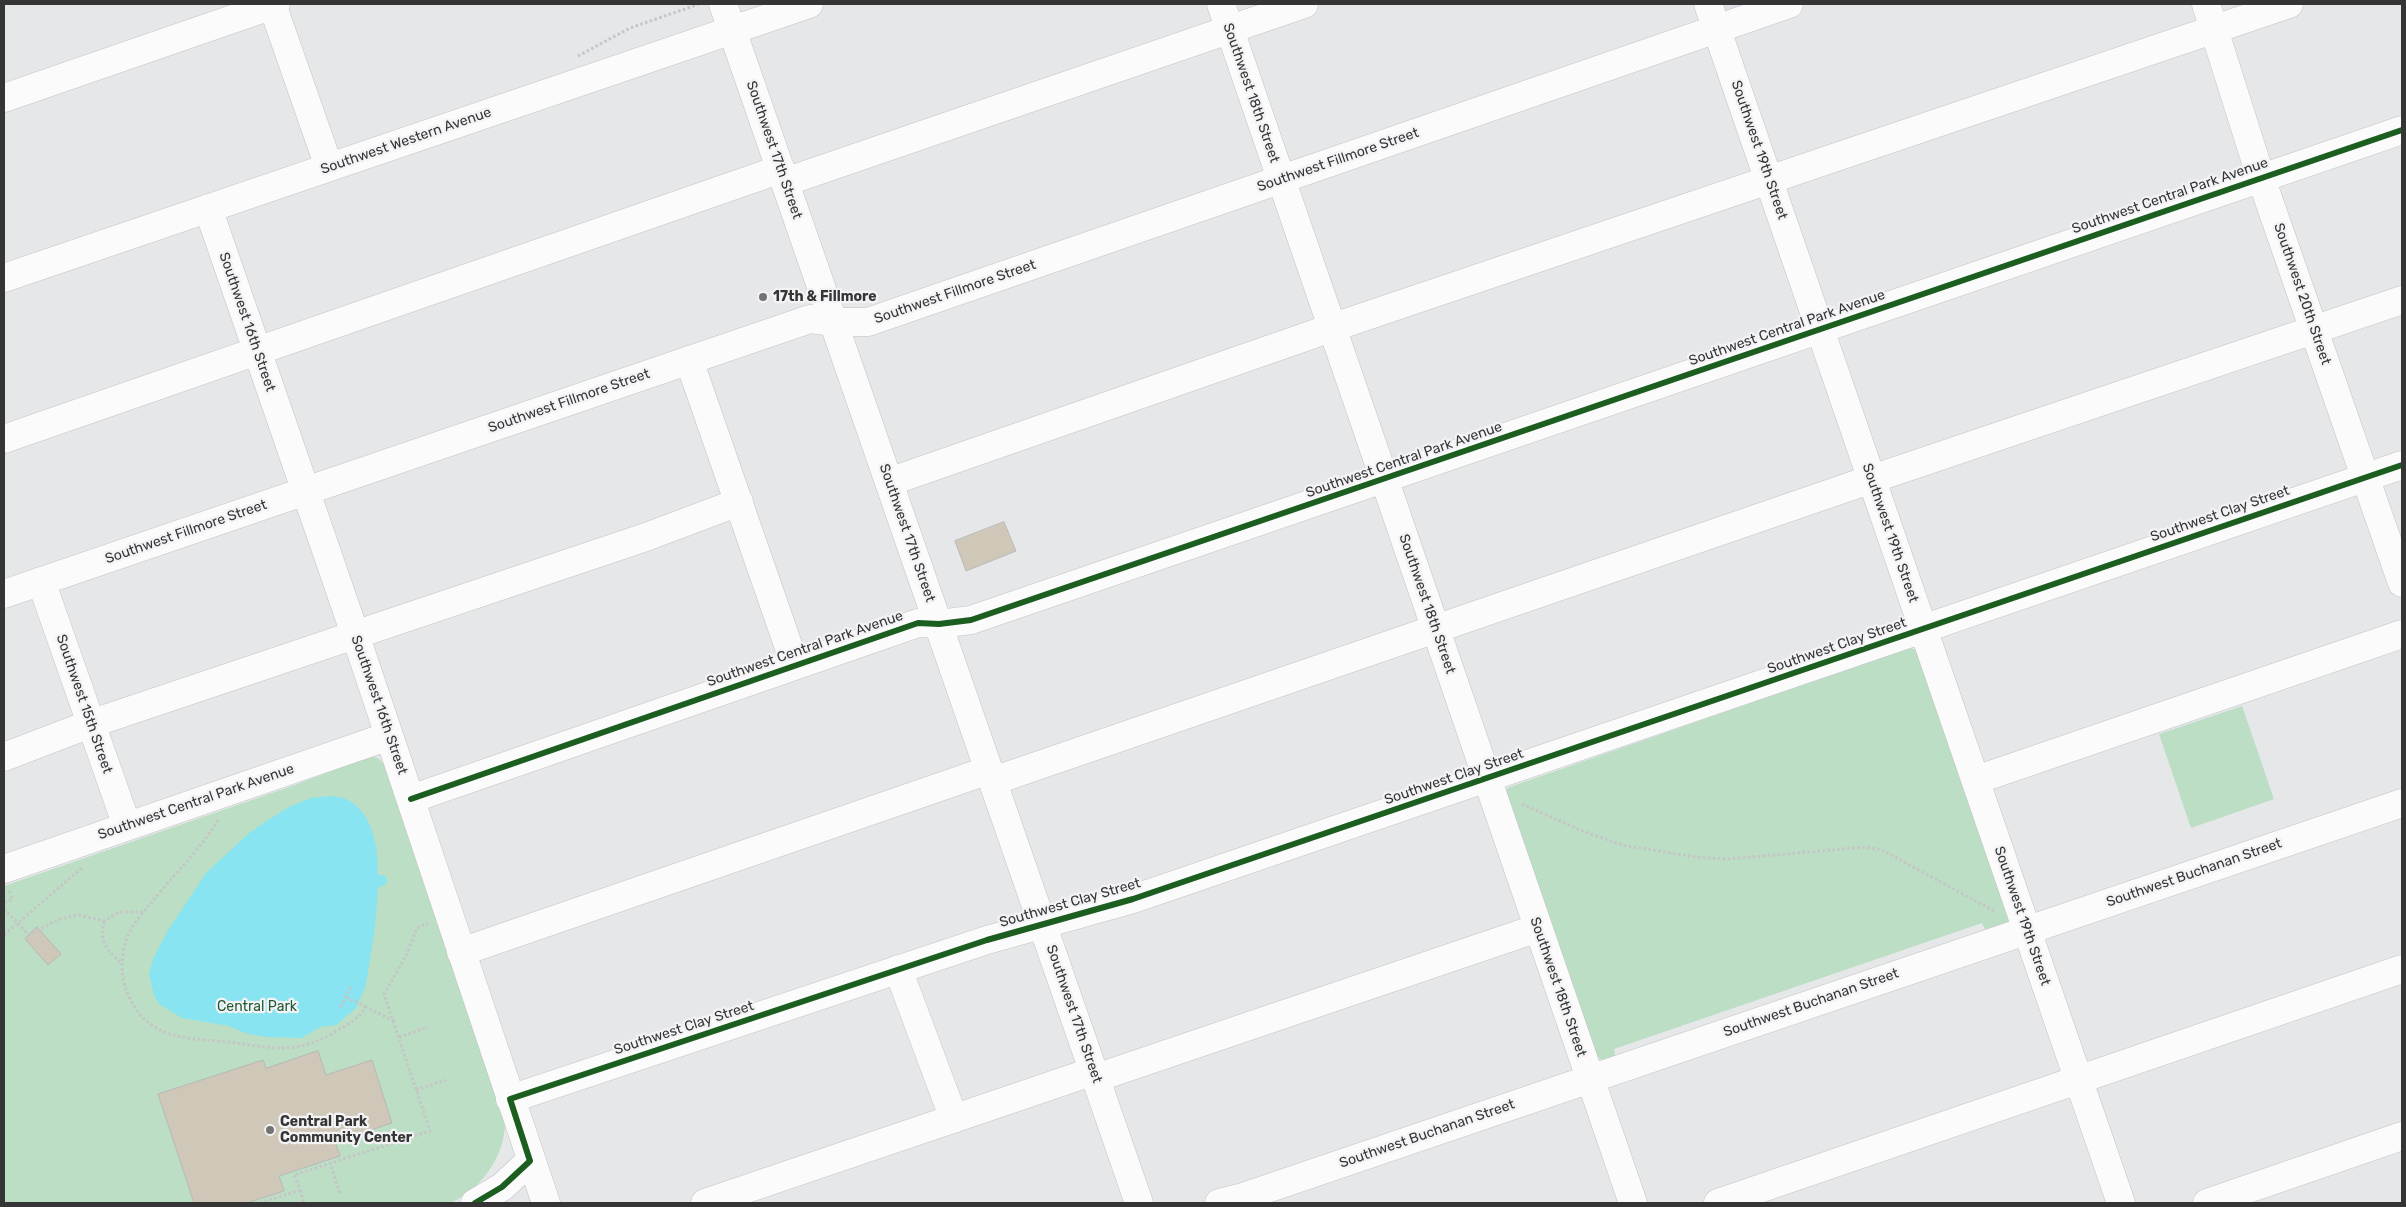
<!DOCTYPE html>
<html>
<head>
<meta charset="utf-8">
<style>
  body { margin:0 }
  #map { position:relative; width:2406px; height:1207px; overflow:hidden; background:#e6e7e8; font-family:Rubik,sans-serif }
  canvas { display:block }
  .frame { position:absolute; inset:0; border:5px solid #353536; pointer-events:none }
</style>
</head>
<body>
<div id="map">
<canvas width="2406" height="1207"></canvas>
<div class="frame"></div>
</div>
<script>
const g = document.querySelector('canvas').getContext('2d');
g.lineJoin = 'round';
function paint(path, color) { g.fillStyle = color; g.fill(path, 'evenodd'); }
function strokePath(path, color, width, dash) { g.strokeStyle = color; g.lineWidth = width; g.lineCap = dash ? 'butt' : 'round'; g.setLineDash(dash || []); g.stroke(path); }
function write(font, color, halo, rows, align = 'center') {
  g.font = font + ' Rubik,sans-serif'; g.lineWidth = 4.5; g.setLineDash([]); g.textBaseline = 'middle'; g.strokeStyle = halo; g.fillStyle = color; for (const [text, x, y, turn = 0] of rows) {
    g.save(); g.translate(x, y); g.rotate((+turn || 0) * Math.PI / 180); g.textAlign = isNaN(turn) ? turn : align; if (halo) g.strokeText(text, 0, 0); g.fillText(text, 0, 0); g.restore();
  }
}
paint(new Path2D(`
  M1716,4H1767L1723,15Z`), '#e5dee9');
paint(new Path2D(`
  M1908,648L1915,649L1919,653L2009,921L2006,925L1986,931L1982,923L1614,1049L1616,1059L1604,1061L1595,1056L1506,795L1507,788Z
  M2242,706L2274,799L2191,828L2159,734Z
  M370,756L378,758L384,764L505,1123C505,1156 480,1191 450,1203H4V886L295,785Z`), '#bbdec5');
paint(new Path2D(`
  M331,796C337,797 345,798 350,801C374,816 378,849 378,875L386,876L387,883L378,888L375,926L366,985L356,1008L336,1025L320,1027L302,1038L265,1037L245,1033L229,1026L182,1018L159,1004L154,995L149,975L153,959L168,930L206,873L248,834L268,820L291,806L311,798Z`), '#88e4f0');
const building = new Path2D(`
  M1004,522L1016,551L966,571L955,541Z
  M37,927L61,954L48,965L25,939Z
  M318,1051L326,1075L372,1060L392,1123L335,1142L340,1156L279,1176L284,1191L247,1203H194L158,1094L263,1060L266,1068Z`);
paint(building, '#cfc7b8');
strokePath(building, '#b8b8b8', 1);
const minor = new Path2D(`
  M272,4L329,167
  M1221,4L1633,1203
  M1708,4L2121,1203
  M2206,4L2261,178L2402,583
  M4,98L276,4
  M785,182L1304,4
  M208,208L355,634L546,1203
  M4,278L809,4
  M689,360L795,665
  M4,439L781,169
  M889,482L1331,328L2289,4
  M41,581L127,826
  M4,594L810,319L834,322H868L1789,4
  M4,757L90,724L646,537L739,502
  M1976,780L2402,634
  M993,781L1872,479L2402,300
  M411,799L918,623L939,624L971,620L2402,130
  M4,869L389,736
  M461,952L989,770
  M898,969L954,1119
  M1096,1078L1538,928
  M510,1099L987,940L1133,899L2402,465
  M475,1203L502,1187L530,1161
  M705,1203L1094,1071
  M1219,1203L1243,1197L2402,803
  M1718,1203L2402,969
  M2207,1203L2402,1136`);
const major = new Path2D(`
  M723,4L1139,1203`);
strokePath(minor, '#c2c3c4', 29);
strokePath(major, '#c2c3c4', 29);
strokePath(new Path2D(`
  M578,56L630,28L699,4
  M1522,804L1580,830L1622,845L1696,857L1728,859L1866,847L1882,850L1994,911
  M218,820C202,847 172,877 151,903C141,915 129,928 125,944C120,963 121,981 130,999C150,1040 188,1038 228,1042C275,1048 297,1056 340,1029C350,1023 360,1017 366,1007L394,1021
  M4,902L12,900L9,890
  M4,909L29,935L59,919L79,915L104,921L119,912H144
  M104,921C99,942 106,949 121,963
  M4,935L83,867
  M346,997L366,1007
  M341,1007L351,986
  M399,1037L428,1027
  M416,1090L446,1080
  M330,1162L340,1194
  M300,1190L304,1203
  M260,1203L300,1190L294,1175L430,1131L384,994L406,956L417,928L428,923`), '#c5c5c6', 3, [2.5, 2.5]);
strokePath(minor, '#fbfbfc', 28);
strokePath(major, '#fbfbfc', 28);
strokePath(new Path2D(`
  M411,799L918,623L939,624L971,620L2402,130
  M475,1203L502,1187L530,1161L510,1099L987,940L1133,899L2402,465`), '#1b5e20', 6);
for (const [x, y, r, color] of [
  [763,297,5,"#737374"],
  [270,1130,5,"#737374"]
]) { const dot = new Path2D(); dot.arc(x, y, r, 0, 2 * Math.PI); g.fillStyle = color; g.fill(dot); strokePath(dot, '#f3f3f6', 2); }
write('14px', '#353536', '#f3f3f6', [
  ["Southwest 18th Street",1251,93,71],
  ["Southwest Western Avenue",406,141,-19],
  ["Southwest 17th Street",774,150,71],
  ["Southwest 19th Street",1759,150,71],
  ["Southwest Fillmore Street",1338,160,-19],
  ["Southwest Central Park Avenue",2170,196,-19],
  ["Southwest Fillmore Street",955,292,-19],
  ["Southwest 20th Street",2302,294,71],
  ["Southwest 16th Street",247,322,71],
  ["Southwest Central Park Avenue",1787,328,-19],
  ["Southwest Fillmore Street",569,401,-19],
  ["Southwest Central Park Avenue",1404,460,-19],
  ["Southwest Clay Street",2220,514,-19],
  ["Southwest Fillmore Street",186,532,-19],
  ["Southwest 17th Street",907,533,71],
  ["Southwest 19th Street",1890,533,71],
  ["Southwest 18th Street",1427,604,71],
  ["Southwest Clay Street",1837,646,-19],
  ["Southwest Central Park Avenue",805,649,-19],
  ["Southwest 15th Street",84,704,71],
  ["Southwest 16th Street",379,705,71],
  ["Southwest Clay Street",1454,777,-19],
  ["Southwest Central Park Avenue",196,802,-19],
  ["Southwest Buchanan Street",2194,873,-19],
  ["Southwest Clay Street",1070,903,-16],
  ["Southwest 19th Street",2022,916,71],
  ["Southwest 18th Street",1558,987,71],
  ["Southwest Buchanan Street",1811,1003,-19],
  ["Southwest 17th Street",1074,1014,71],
  ["Southwest Clay Street",684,1028,-18],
  ["Southwest Buchanan Street",1427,1134,-19]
]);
write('bold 14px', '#353536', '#f3f3f6', [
  ["17th & Fillmore",773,297],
  ["Central Park",280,1122],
  ["Community Center",280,1138]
], 'left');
write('14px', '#205a34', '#f3f3f6', [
  ["Central Park",257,1007]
]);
</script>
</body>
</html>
